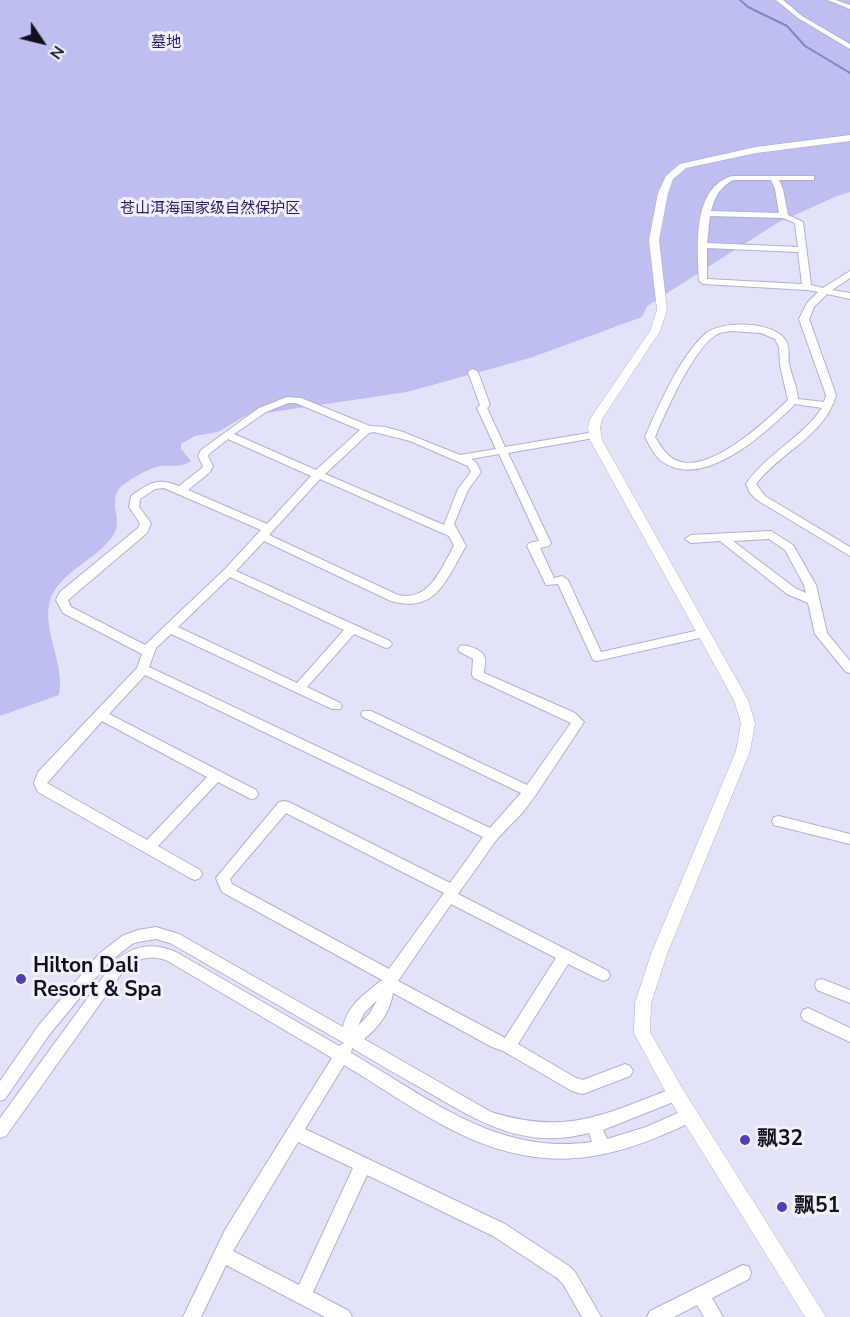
<!DOCTYPE html>
<html>
<head>
<meta charset="utf-8">
<style>
  body { margin:0 }
  #map { position:relative; width:850px; height:1317px; overflow:hidden; background:#e2e3f9; font-family:"Nunito Sans",sans-serif }
  canvas { display:block }
  .north { position:absolute; left:12px; top:12px; width:60px; height:60px; -webkit-text-stroke:4px #f1f1f9; paint-order:stroke; rotate:125deg; font-size:16px; font-weight:700; line-height:24px; text-align:center; color:#11101c }
  .north::after { content:''; display:block; margin:auto; width:21px; height:27px; background:#11101c; clip-path:polygon(50% 0,100% 100%,50% 72%,0 100%) }
</style>
</head>
<body>
<div id="map">
<canvas width="850" height="1317"></canvas>
<div class="north">N</div>
</div>
<script>
const g = document.querySelector('canvas').getContext('2d');
g.lineJoin = 'round';
function paint(path, color) { g.fillStyle = color; g.fill(path, 'evenodd'); }
function strokePath(path, color, width, dash) { g.strokeStyle = color; g.lineWidth = width; g.lineCap = dash ? 'butt' : 'round'; g.setLineDash(dash || []); g.stroke(path); }
function write(font, color, halo, rows, align = 'center') {
  g.font = font + ' "Nunito Sans","Noto Sans SC",sans-serif'; g.lineWidth = 6; g.setLineDash([]); g.textBaseline = 'middle'; g.strokeStyle = halo; g.fillStyle = color; for (const [text, x, y, turn = 0] of rows) {
    g.save(); g.translate(x, y); g.rotate((+turn || 0) * Math.PI / 180); g.textAlign = isNaN(turn) ? turn : align; if (halo) g.strokeText(text, 0, 0); g.fillText(text, 0, 0); g.restore();
  }
}
paint(new Path2D(`
  M0,0H850V192L837,196L777,223L647,306L642,317L530,358L407,392L245,416L218,432L195,436L181,444V449L191,461C182,468 171,465 160,466C149,468 128,480 120,488C108,502 122,518 115,532C99,561 55,572 49,605C44,635 65,664 59,695L0,716Z`), '#bebef1');
strokePath(new Path2D(`
  M740,0L748,7L787,26L805,46L850,73`), '#8685c3', 2);
const minor = new Path2D(`
  M776,0H783L802,16L850,44V49L798,18Z
  M827,0H836L850,5V9Z
  M732,176H814V180H779L783,189L788,215L803,222L811,285L823,288L850,271V278L832,290L850,293V299L827,294L814,307L809,319L836,395C825,436 780,452 756,484L765,496L850,547V556L757,500L750,493L746,484C766,454 802,438 822,408L795,404C767,432 702,493 660,460C654,455 649,444 645,437C659,405 679,358 705,334C721,320 775,321 786,341C790,348 788,355 789,363C791,375 797,386 798,399L824,402L826,395L799,319L807,303L818,292L807,290L703,284L699,281C698,247 691,189 732,176ZM733,180H771L775,189L779,213L711,211C715,196 720,187 733,180ZM710,216L783,218L795,223L798,247L707,243ZM707,248L798,252L802,284L707,279ZM730,331L761,333L775,339L779,347L780,365L788,400C766,421 714,470 681,462C668,459 662,448 655,437C666,411 693,349 716,335C720,332 725,332 730,331Z
  M473,369L478,372L490,405L487,408L505,447L594,432L599,435L594,438L508,453L551,543L549,546L540,548L554,578L562,576L568,580L601,652L704,629L710,633L708,636L597,661L593,660L558,584L546,585L527,546L529,543L539,541L499,454L471,459L476,462L481,472L468,490L454,524L466,546C446,579 437,614 391,601L264,541L236,571L390,641L392,644L390,647L386,648L354,634L307,687L340,703L342,706L340,709H332L171,634L156,648L149,667L490,828L521,793L363,717L361,714L363,711H371L527,785L571,723L474,678L472,675L473,659L460,652L458,649L460,646C467,644 483,650 485,658C486,662 484,668 484,673L575,713L584,722L582,725L535,796L523,812L497,839L458,894L608,971L610,975L608,979L603,981L568,964L518,1044L576,1078L583,1080L625,1064L630,1066L633,1071L630,1076L583,1094L572,1091L503,1051L492,1047L393,993C390,1012 379,1027 364,1039L491,1112C568,1136 605,1114 676,1087L681,1089L684,1094L681,1099L603,1130L607,1139L646,1127L689,1108L695,1110L697,1115L695,1120C609,1163 543,1175 454,1131C416,1112 381,1087 344,1065L305,1129L505,1224L569,1266L575,1272L601,1317H582L563,1284L557,1278L493,1236L367,1175L313,1292L349,1311L352,1317H325L226,1265L201,1317H183L225,1230L332,1058L166,960C149,954 137,959 124,970L6,1136L0,1138V1118L114,962C134,945 152,942 176,952L339,1046L344,1043L170,943L156,939L138,942L132,944L109,962L49,1035L5,1099L0,1101V1081L39,1025L99,954L122,936L138,930L156,927L179,934L343,1027C348,1004 365,994 382,980L222,892L216,878L279,802L284,801L289,802L450,883L483,837L145,675L109,714L256,790L258,794L256,798L251,799L218,782L158,846L200,870L202,874L200,878L195,880L190,878L38,792L34,783L38,772L137,668L142,654L63,613L56,600L60,592L138,528L140,523L129,507L131,496C149,483 157,477 179,486L202,468L203,466L198,456L201,450L259,408L287,397L301,398L370,426L385,427L403,432L460,455L496,449L477,408L480,405L468,372ZM288,403H296L360,430L316,470L234,434L266,412ZM374,432L410,441L468,466L471,472L458,489L444,525L325,474L369,433ZM228,439L311,476L267,524L188,490L210,472L213,466L208,456L209,454ZM320,479L449,536L454,546C441,568 430,602 398,595L269,535ZM164,488L261,530L225,569L145,645L71,607L68,600L147,533L151,523L139,507L140,499L155,489ZM230,577L344,630L297,683L178,627ZM102,721L207,777L147,840L47,783ZM286,813L444,893L389,969L232,884L230,879ZM451,904L556,958L505,1038L398,981ZM377,1000L370,1013L358,1026L364,1013ZM352,1048C377,1063 403,1078 428,1092C481,1123 525,1150 589,1133L592,1142C497,1156 428,1097 351,1053ZM298,1142L353,1168L299,1285L233,1251Z
  M771,531L793,545L816,585L827,633L850,661V673L846,672L815,634L808,603L787,594L720,541L691,543L685,539L691,535ZM769,539L785,550L804,585L806,593L795,588L733,541Z
  M779,816L850,834V844L774,825L772,821L774,817Z
  M822,979L850,990V1003L817,990L815,985L817,980Z
  M808,1008L850,1028V1042L803,1020L801,1015L803,1010Z
  M743,1265L749,1267L751,1273L749,1279L712,1298L723,1317H704L697,1305L674,1317H647L650,1311Z`);
const tertiary = new Path2D(`
  M850,135V141L756,153L686,168L673,179L668,193L659,240L667,310L660,331L602,419L600,428L602,440L748,700L755,723L750,751L667,954L651,1003L650,1032L682,1088L826,1317H805L670,1100L634,1033L635,1003L651,954L736,751L741,723L734,700L590,440L588,428L590,419L650,331L657,310L649,240L658,193L666,176L680,164L756,147Z`);
strokePath(minor, '#b0b0d3', 2);
strokePath(tertiary, '#b0b0d3', 1);
paint(minor, '#fff');
paint(tertiary, '#fff');
for (const [x, y, r, color] of [
  [21,979,6,"#523db5"],
  [745,1140,6,"#523db5"],
  [782,1207,6,"#523db5"]
]) { const dot = new Path2D(); dot.arc(x, y, r, 0, 2 * Math.PI); g.fillStyle = color; g.fill(dot); strokePath(dot, '#f1f1f9', 2); }
write('15px', '#291b65', '#f1f1f9', [
  ["墓地",166,43],
  ["苍山洱海国家级自然保护区",210,209]
]);
write('bold 21px', '#11101c', '#f1f1f9', [
  ["Hilton Dali",33,967],
  ["Resort & Spa",33,991],
  ["飘32",757,1140],
  ["飘51",794,1207]
], 'left');
</script>
</body>
</html>
